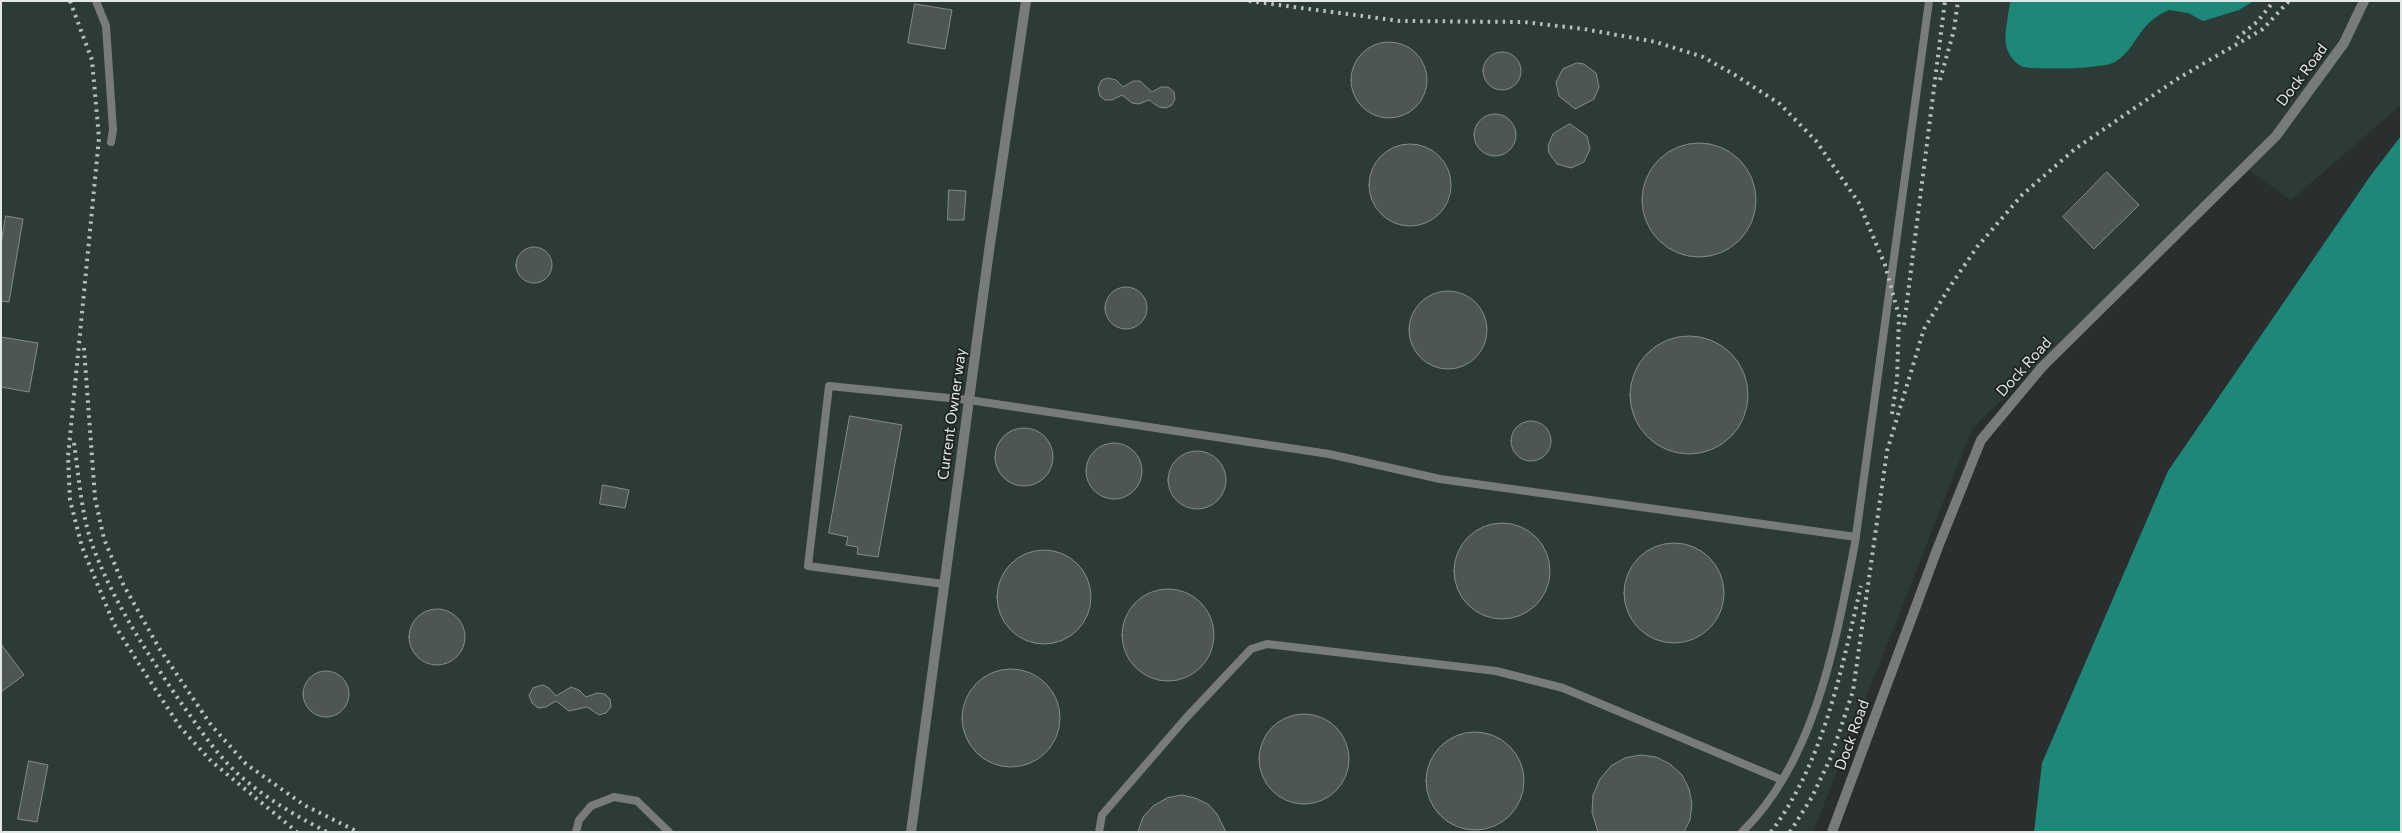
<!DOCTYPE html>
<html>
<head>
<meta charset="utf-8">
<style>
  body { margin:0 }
  #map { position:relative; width:2402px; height:833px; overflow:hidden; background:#282f2e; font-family:Commissioner,sans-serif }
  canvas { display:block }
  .frame { position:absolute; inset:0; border:2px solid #e3e8e7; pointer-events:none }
</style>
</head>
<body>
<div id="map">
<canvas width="2402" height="833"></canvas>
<div class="frame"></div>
</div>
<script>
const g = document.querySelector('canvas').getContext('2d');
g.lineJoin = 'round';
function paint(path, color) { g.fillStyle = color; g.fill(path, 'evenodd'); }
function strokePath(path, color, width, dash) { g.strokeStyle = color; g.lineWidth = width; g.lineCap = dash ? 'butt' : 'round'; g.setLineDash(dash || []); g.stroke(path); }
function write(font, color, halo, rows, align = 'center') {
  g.font = font + ' Commissioner,sans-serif'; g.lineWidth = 4; g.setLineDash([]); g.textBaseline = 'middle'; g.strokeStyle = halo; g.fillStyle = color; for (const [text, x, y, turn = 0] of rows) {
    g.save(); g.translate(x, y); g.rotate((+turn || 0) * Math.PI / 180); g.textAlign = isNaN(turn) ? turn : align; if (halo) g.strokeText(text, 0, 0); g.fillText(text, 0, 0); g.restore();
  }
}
paint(new Path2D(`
  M1,1H2401V105L2291,200L2242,165L1972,429L1813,832H1Z`), '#2d3b38');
paint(new Path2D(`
  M2010,1H2254L2239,10L2203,21L2188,13L2169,10C2137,23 2138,48 2115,62C2104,69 2037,70 2024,67C2017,65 2010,57 2008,51C2002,38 2009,15 2010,1Z
  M2401,136V832H2034L2042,763L2168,471L2371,175Z`), '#1d8778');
const building = new Path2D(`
  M915,4L952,10L945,49L908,43Z
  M1351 80a38 38 0 1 1 76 0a38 38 0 1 1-76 0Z
  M1483 71a19 19 0 1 1 38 0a19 19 0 1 1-38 0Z
  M1577,63L1584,64L1596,73L1599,87L1594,99L1575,109L1559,96L1556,82L1563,69Z
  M1108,78L1116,80L1123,87L1133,81H1140L1152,92L1161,87H1168L1174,92L1175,99L1172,105L1166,108L1159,107L1149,100L1139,104L1132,103L1122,95L1112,100H1105L1100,96L1098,88L1101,81Z
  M1474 135a21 21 0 1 1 42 0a21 21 0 1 1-42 0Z
  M1570,124L1587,136L1590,149L1584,162L1571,168L1557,164L1549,153L1548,146L1553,134Z
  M1642 200a57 57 0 1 1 114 0a57 57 0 1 1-114 0Z
  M1369 185a41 41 0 1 1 82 0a41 41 0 1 1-82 0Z
  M2107,172L2139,205L2094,249L2063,217Z
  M949,190L966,191L964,220H948Z
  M6,216L23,219L9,302L1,301V244Z
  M516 265a18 18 0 1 1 36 0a18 18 0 1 1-36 0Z
  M1105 308a21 21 0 1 1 42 0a21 21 0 1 1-42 0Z
  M1409 330a39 39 0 1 1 78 0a39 39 0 1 1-78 0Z
  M1630 395a59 59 0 1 1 118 0a59 59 0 1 1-118 0Z
  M1,337L38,343L29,392L1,387Z
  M850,416L902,425L878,557L857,554L858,547L846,545L848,537L829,533Z
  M1511 441a20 20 0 1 1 40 0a20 20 0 1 1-40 0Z
  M995 457a29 29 0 1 1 58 0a29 29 0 1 1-58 0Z
  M1086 471a28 28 0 1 1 56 0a28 28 0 1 1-56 0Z
  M1168 480a29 29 0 1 1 58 0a29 29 0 1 1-58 0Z
  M603,485L629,490L625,508L600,504Z
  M1454 571a48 48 0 1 1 96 0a48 48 0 1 1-96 0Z
  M1624 593a50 50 0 1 1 100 0a50 50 0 1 1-100 0Z
  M997 597a47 47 0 1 1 94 0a47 47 0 1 1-94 0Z
  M1122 635a46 46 0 1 1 92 0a46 46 0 1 1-92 0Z
  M409 637a28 28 0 1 1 56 0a28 28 0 1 1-56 0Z
  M1,644L24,675L1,692Z
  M962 718a49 49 0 1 1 98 0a49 49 0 1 1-98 0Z
  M303 694a23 23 0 1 1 46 0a23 23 0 1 1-46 0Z
  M543,685L549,688L556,696L571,687L579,690L586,697L597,693L605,694L610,699L611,707L606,713L599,715L587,707L569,711L556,701L546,707L538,708L532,703L529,695L533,688Z
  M1259 759a45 45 0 1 1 90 0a45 45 0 1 1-90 0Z
  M1426 781a49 49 0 1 1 98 0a49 49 0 1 1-98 0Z
  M1641,755L1656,757L1670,764L1682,775L1689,789L1692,804L1690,820L1684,832H1598L1592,812L1593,795L1600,779L1611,766L1625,758Z
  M29,761L48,765L37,822L18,819Z
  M1182,795L1195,798L1208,804L1217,814L1226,832H1138L1143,817L1153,806L1167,798Z`);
paint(building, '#4e5654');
strokePath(building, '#838c8a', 1);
strokePath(new Path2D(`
  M96,1L106,26L113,130L111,142
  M944,584L808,566L829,386L969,400L1329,454L1440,479L1856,537
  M576,832L579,820L591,806L614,797L637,801L669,832
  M1099,832L1102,815L1186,718L1251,649L1267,644L1496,671L1563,688L1782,780
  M1742,832C1816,760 1836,640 1855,543L1929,1`), '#777b7a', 8);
strokePath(new Path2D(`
  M911,832L989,251L1026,1
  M1832,832L1938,547L1981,440L2042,367L2276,136L2344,43L2364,1`), '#777b7a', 10);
strokePath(new Path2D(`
  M70,1L92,60L99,138L68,457L70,500L82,547L114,624L139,664L180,727L211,761L297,832
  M1249,1L1400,21L1524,22L1584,29L1656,42L1703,57L1735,75L1780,104L1816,141L1859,203L1885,265L1899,316L1897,380L1892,414
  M2237,38L2257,22L2274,1
  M1940,80L1954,30L1958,1
  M1904,325L1945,1
  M84,348L95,498L104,539L123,584L159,648L211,725L246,764L304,805L358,832
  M74,443C79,476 81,513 92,544C112,600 146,651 179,700C197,725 215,753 238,774C265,798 296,816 327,832
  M1771,832C1824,761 1841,671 1861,586
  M1790,832L1812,797L1831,757L1853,691L1887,451L1924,329L1949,288L1977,247L2022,195L2075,149L2177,79L2263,29L2289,1`), '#babfbe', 4, [2.5, 5]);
write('15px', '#e3e8e7', '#1e2524', [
  ["Dock Road",2302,75,-53],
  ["Dock Road",2024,367,-48],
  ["Current Owner way",952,414,-82],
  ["Dock Road",1852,735,-70]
]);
</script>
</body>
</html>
